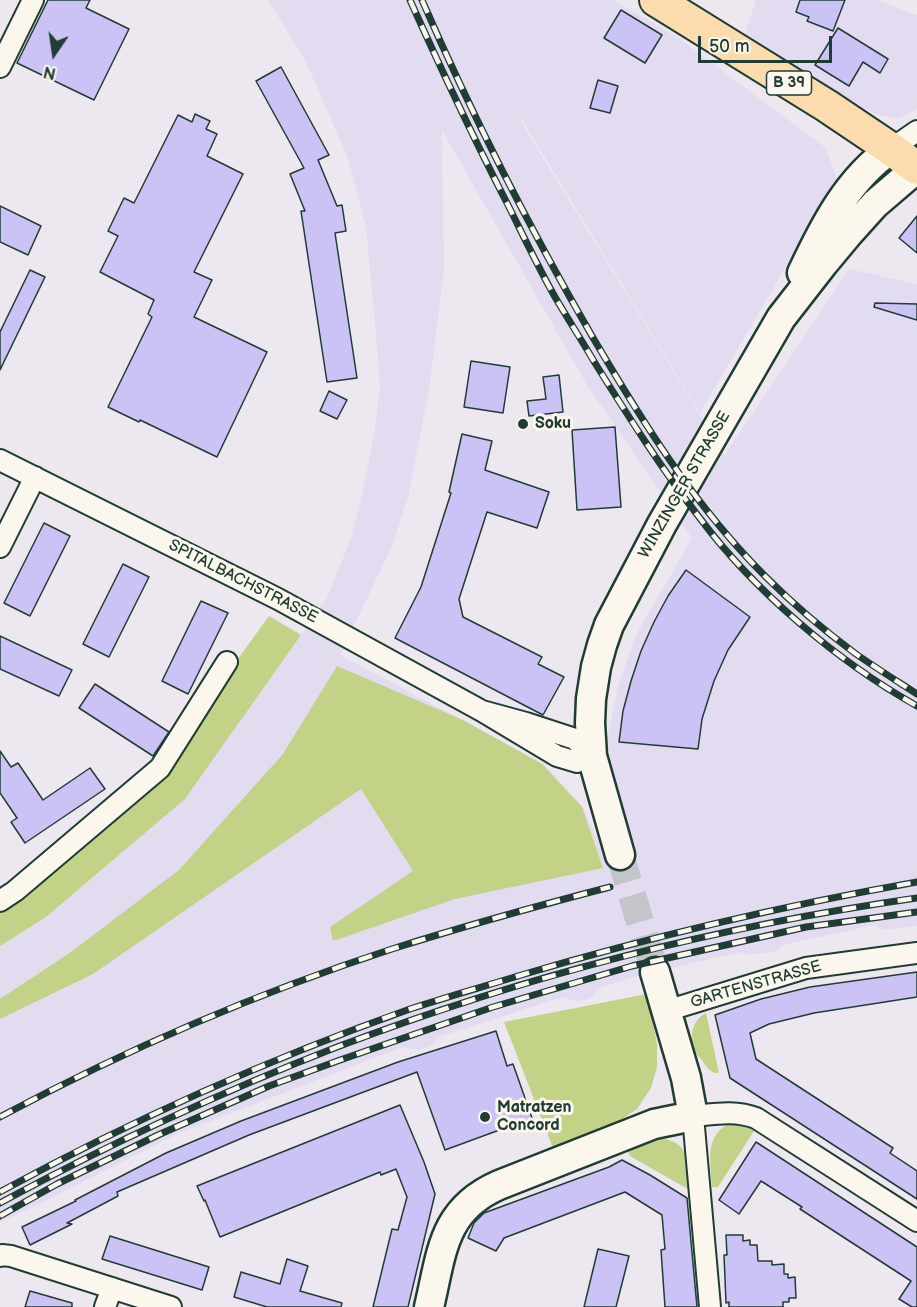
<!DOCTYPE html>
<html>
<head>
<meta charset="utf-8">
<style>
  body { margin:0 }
  #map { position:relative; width:917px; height:1307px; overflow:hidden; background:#ede7ef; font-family:"Balsamiq Sans",sans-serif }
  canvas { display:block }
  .north { position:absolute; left:24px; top:24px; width:60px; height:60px; -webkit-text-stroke:4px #fbf7ec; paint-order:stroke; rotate:193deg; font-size:16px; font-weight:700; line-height:24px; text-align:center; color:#1f3d34 }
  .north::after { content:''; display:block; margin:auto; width:21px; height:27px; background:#1f3d34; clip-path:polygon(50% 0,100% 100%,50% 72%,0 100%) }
  .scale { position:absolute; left:698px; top:36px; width:134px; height:27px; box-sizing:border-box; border:3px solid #1f3d34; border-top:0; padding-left:8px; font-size:18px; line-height:21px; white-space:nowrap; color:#1f3d34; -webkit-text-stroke:4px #fbf7ec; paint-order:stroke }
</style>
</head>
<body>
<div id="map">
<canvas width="917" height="1307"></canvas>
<div class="north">N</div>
<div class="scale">50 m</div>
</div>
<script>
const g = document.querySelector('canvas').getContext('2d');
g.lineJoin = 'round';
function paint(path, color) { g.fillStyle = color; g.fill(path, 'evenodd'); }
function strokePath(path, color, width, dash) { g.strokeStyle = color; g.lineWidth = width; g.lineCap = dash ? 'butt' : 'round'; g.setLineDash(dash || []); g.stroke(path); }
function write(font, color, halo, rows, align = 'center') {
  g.font = font + ' "Balsamiq Sans",sans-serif'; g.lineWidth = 6; g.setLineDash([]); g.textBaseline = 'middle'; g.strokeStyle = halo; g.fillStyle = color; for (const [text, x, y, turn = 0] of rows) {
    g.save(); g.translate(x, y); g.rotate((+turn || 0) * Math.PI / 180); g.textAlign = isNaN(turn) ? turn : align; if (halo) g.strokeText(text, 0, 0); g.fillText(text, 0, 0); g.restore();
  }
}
paint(new Path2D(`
  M268,0H614L680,39L826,148L837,180L700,413L518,113L524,127L725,455L849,269L917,284V926L882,930L875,925L783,945L776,951L748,955L740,952L642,975L601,987L591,998L577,1002L563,997L438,1037L432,1046L419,1050L403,1047L177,1134L37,1205L0,1222V946L46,917L185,799L327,598L351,538L363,491L374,435L380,386L375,322L366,227L347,156L306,62ZM442,130L587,385L692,538L636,635L618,686L607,742L627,859L609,867L583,807L544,764L340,655L392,546L409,494L430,383L444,270Z
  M756,0H877L917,15V109L899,118L874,114L744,38Z`), '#e3dcf1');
paint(new Path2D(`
  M269,616L301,635L185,799L46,917L0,946V911L31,890L159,775L193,721Z
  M337,666L463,720L542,764L582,807L603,868L455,899L333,941L330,927L413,871L361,789L93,974L0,1019V999L71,952L179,870L283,754Z
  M647,994L657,1044V1067L651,1088L637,1109L612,1126L553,1148L504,1022Z
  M706,1013L719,1073C709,1073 707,1067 701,1059C698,1056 694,1051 693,1047C689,1034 694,1019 706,1013Z
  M733,1122L741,1124L754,1131L718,1187H712C711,1161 703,1134 733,1122Z
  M656,1138C690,1140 688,1161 692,1188H686L630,1156L627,1149Z`), '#c2d286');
const building = new Path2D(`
  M48,0H90L86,8L129,29L94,100L17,63Z
  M800,0H845L833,31L807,21L809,17L796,12Z
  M621,10L662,35L645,63L604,38Z
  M838,28L888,59L880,73L863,62L849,86L815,65Z
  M281,67L329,155L318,160L337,206L342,205L346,231L335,233L357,378L327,382L301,211H305L290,174L304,168L256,81Z
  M598,80L618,86L610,113L590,108Z
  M195,114L210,121L206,129L217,134L207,156L243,174L194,272L212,280L194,317L267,352L217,457L140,420L139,422L108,407L152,317L148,314L154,300L100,272L118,236L108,231L124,198L134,203L178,115L192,122Z
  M0,206L41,226L28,255L0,242Z
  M917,216V253L899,238Z
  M30,270L45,277L0,370V332Z
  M875,303L917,304V320L874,307Z
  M471,361L510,367L503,413L464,407Z
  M559,375L563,412L529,416L527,401L546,399L543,377Z
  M329,391L347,400L337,419L320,411Z
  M615,427L621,507L577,510L572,430Z
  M462,434L492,441L485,470L549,492L537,528L487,512L459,599L463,617L542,657L538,664L564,677L543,715L395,638L421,587L451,493L449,492Z
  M44,523L70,536L30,616L4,603Z
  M123,564L149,577L109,657L83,644Z
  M686,570L750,617L728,650L714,681L702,719L698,749L619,742L623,711L631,681L641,651L654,622L668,596Z
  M201,601L228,613L188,694L162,681Z
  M0,636L72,670L59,696L0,669Z
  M95,684L169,732L153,756L79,708Z
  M0,751L11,767L18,763L43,800L90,768L105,789L25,843L11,822L17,818L0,793Z
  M917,972V997L814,1013L769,1024L750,1033L756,1059L893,1148L890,1153L917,1171V1199L730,1078L715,1015L761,999L810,987Z
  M496,1031L507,1066L513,1064L532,1118L445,1150L417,1072L249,1135L117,1192L118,1196L67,1223L72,1224L30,1245L22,1227L76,1201L75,1200L166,1153L241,1121L398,1062Z
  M400,1105L424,1162L435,1194L408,1307H373L392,1229L398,1230L407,1197L396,1169L381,1175L380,1172L220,1237L205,1200L204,1201L197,1186Z
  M756,1142L917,1247V1307H912L899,1299L911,1281L800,1209L802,1207L761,1181L739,1214L719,1200Z
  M622,1160L650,1175L687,1198L697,1307H665L661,1250L665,1249L662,1215L625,1192L504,1238L496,1251L468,1238L474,1223L484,1213L609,1167Z
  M726,1235H743V1241L750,1240V1245H757L758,1261H772V1265L784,1264V1274H788V1278L795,1277L796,1298H789V1302H783V1307H729V1302L726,1303L724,1255H727Z
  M110,1236L209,1267L202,1290L102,1259Z
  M598,1249L629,1256L616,1307H584Z
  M287,1259L308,1266L300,1291L342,1303L341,1307H267L234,1297L241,1272L280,1284Z
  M30,1291L72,1303V1307H25Z`);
paint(building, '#cbc3f5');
strokePath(building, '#1f3d34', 1.5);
strokePath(new Path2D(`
  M620,855L655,972`), '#c4c5ca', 28, [28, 14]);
const street = new Path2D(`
  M0,67L33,0
  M891,149L917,131
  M0,460L278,599L482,711L557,756L577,762L592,756L575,739L526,723L482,711
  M0,547L35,477
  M0,901L15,891L160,768L227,662
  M666,1011L806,968L917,953
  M0,1256L2,1255L11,1256L171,1307
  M105,1307L112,1288
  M710,1307L693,1116C715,1114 735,1110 756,1118L917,1221`);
const secondary = new Path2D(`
  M802,273C824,226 848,179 891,149
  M620,855L592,756L590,723L591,699L596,667L602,645L609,625L662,524L781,318L823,264L848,234L875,204L917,168
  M429,1307C442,1253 442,1210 499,1185L654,1124L693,1116L686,1078L655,972`);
const primary = new Path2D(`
  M656,0L827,106L891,149L917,168`);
strokePath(street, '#1f3d34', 24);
strokePath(secondary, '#1f3d34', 33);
strokePath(primary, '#1f3d34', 36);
strokePath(street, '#fbf7ec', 20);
strokePath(secondary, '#fbf7ec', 28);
strokePath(primary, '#fcdcac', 32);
const rail = new Path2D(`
  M410,0C441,69 473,137 508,205C523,235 538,267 555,297C568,319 582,341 595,363C628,416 661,468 699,517C754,591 837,661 917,706
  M422,0C472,115 529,227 592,336C642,421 695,507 767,578C794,605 825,631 856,654C876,668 897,681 917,694
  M0,1117C125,1050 257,993 392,949C464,926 537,906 610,887
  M0,1192C132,1120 269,1059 410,1009C446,997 482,987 518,976C649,937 782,906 917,882
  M0,1203C109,1144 221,1092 337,1047C522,977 720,926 917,898
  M0,1216L57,1184L158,1135L269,1086L343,1059L493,1007L632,966L806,927L917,912`);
strokePath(rail, '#1f3d34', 7);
strokePath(rail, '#fbf7ec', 4.5, [14]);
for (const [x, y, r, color] of [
  [523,424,6,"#1f3d34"],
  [485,1117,6,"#1f3d34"]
]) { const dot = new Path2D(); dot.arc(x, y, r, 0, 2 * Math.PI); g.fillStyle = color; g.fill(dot); strokePath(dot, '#fbf7ec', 2); }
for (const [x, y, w] of [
  [789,83,45]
]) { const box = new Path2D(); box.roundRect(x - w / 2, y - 12, w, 24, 4.5); g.fillStyle = '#fbf7ec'; g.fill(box); strokePath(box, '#1f3d34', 1.5); }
write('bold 15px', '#1f3d34', null, [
  ["B 39",789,83]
]);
write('bold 16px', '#1f3d34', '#fbf7ec', [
  ["Soku",535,424],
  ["Matratzen",497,1108],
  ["Concord",497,1126]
], 'left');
write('16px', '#1f3d34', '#fbf7ec', [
  ["WINZINGER STRASSE",685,485,-60],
  ["SPITALBACHSTRASSE",243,582,27],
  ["GARTENSTRASSE",756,985,-16]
]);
</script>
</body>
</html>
